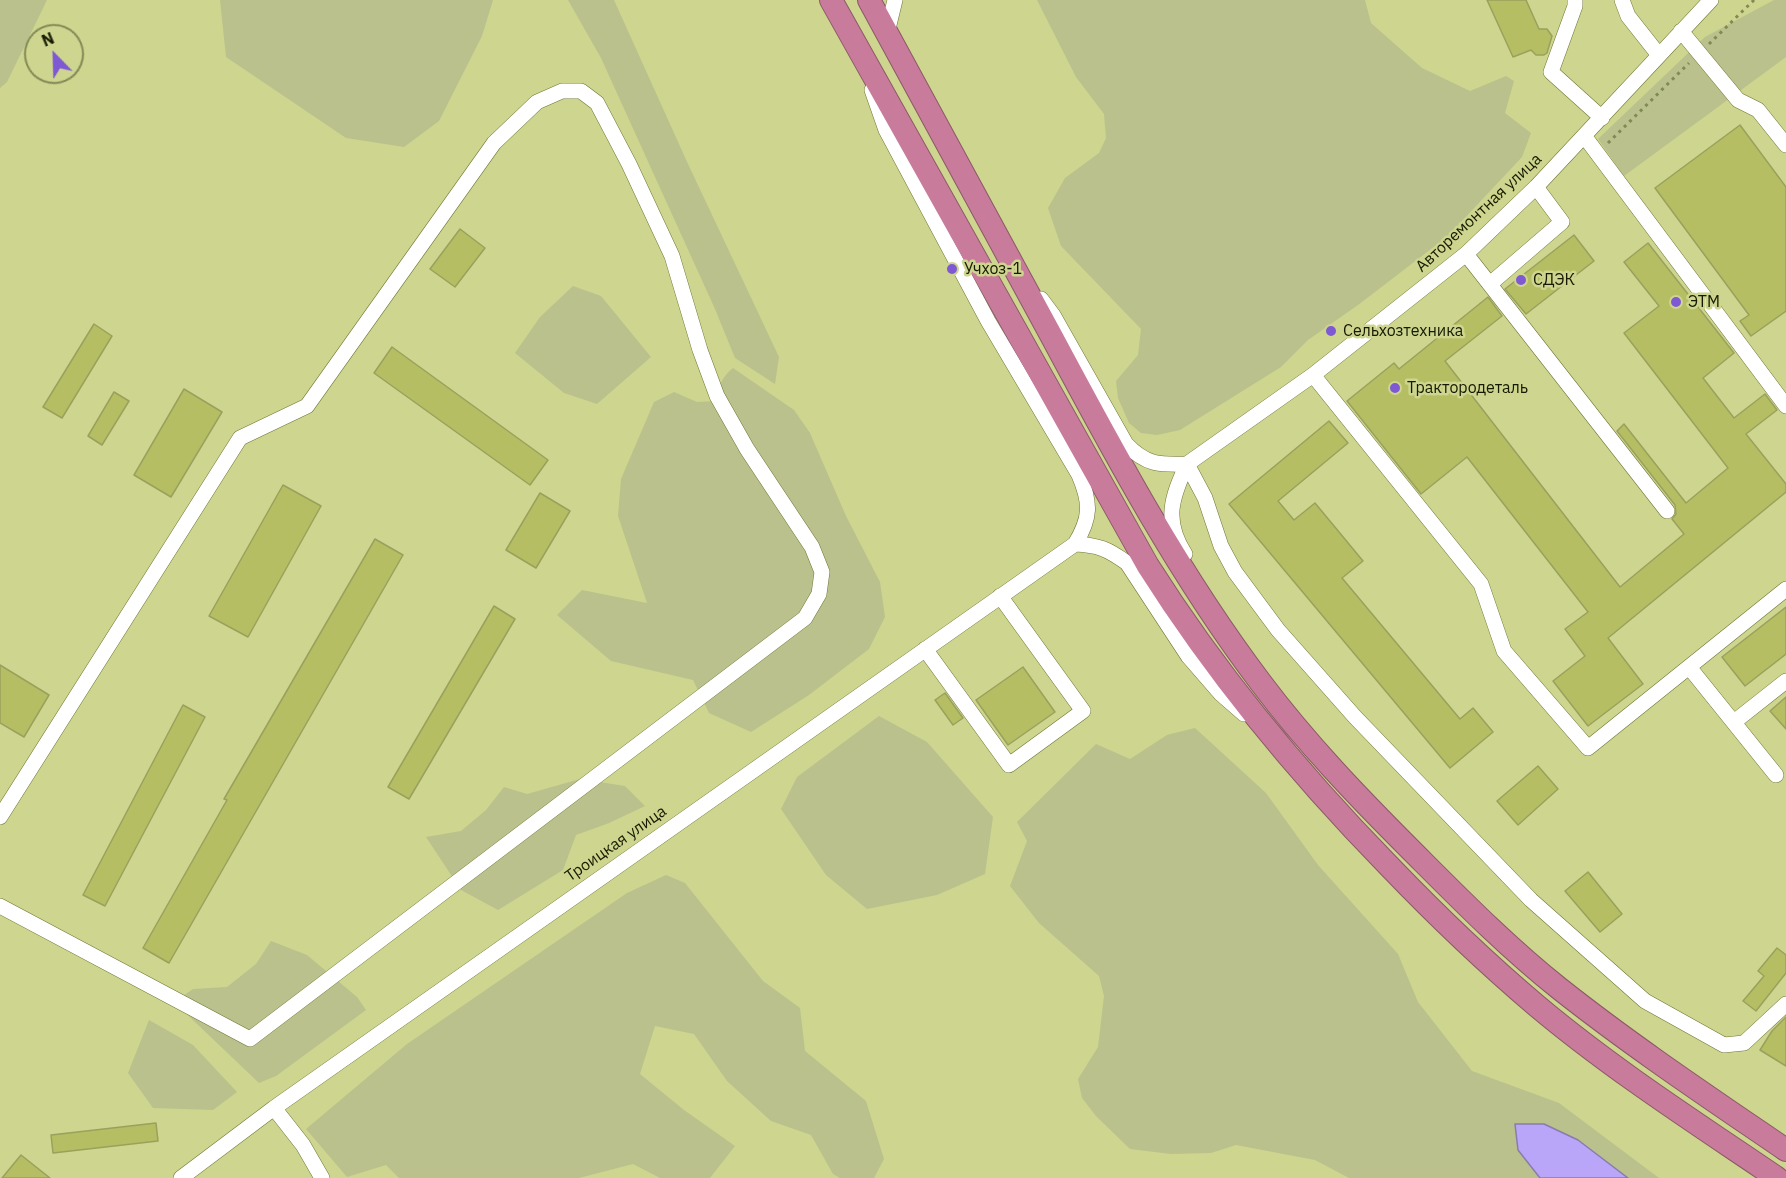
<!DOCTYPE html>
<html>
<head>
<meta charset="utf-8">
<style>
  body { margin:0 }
  #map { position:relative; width:1786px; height:1178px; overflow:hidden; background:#cdd58f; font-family:"IBM Plex Sans",sans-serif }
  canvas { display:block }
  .north { position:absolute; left:24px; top:24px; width:60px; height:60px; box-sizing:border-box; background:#cdd58f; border:2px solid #848a56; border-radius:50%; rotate:337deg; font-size:16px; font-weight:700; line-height:24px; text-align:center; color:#171a00 }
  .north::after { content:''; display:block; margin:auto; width:21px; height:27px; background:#7e59d3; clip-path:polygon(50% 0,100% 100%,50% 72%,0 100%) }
</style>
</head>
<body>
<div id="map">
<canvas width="1786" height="1178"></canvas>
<div class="north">N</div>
</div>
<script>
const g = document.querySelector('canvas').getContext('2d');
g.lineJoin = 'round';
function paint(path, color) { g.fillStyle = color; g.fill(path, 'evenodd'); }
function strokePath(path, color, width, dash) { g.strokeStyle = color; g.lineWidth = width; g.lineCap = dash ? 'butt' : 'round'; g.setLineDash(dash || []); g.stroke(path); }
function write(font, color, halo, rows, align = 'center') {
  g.font = font + ' "IBM Plex Sans",sans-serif'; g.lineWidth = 5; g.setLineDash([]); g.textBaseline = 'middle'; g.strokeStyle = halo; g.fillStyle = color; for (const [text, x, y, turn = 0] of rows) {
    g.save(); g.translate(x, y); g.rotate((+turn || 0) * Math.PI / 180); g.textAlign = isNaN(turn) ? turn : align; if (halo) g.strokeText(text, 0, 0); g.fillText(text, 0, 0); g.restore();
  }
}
paint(new Path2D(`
  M0,0H47L7,82L0,88Z
  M220,0H493L482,36L439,121L404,147L346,138L226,57Z
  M568,0H614L688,164L779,357L775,384L735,358L715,309L601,58Z
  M1037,0H1365L1371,23L1422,68L1470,91L1506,76L1514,81L1505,113L1531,133L1522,157L1448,236L1358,305L1308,340L1281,367L1180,430L1157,435L1141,433L1129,423L1118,398L1116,381L1138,355L1141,329L1061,246L1048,208L1065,178L1099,153L1106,138L1104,114L1076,77Z
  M1774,0H1786V57L1624,176L1598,139L1705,37Z
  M573,286L601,296L651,357L597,404L564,393L515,353L540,317Z
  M733,368L794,410L810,433L846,516L880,582L885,617L869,649L809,695L751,732L709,713L693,680L611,661L557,615L582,590L647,603L618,516L621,479L654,402L674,392L697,402L716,401C718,388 722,376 733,368Z
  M879,716L927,742L993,817L985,874L937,895L867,909L826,875L781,809L797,777Z
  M1195,728L1266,793L1318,865L1398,954L1418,1002L1472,1071L1559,1103L1659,1178H1628L1617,1170L1518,1150L1540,1178H1349L1315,1160L1236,1145L1211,1153L1171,1154L1130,1149L1096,1116L1082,1098L1078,1079L1098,1047L1104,996L1099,976L1039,923L1010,886L1027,841L1017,822L1096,744L1130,759L1167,735Z
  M580,779L625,786L645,806L609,823L576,835L563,870L498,910L461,890L426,837L461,831L486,810L504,787L527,794Z
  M666,875L685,883L763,981L800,1008L805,1051L866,1101L884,1159L874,1178H840L833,1174L811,1135L771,1121L727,1081L694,1034L655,1026L640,1074L684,1110L735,1146L710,1178H660L633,1164L579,1178H399L386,1165L347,1177L306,1129L407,1044L627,893Z
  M271,941L307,955L357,997L366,1010L276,1076L259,1083L174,1002L193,989L227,987L256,964Z
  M149,1020L193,1045L237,1092L213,1110L153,1108L128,1073Z`), '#bac18c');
const water = new Path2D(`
  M1515,1124H1544L1578,1140L1628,1178H1540L1518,1150Z`);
paint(water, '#b9a6f8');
strokePath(water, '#887cae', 1.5);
const building = new Path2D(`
  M1487,0H1526L1539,29H1547L1552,36L1547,53L1544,55H1536L1531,50L1513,57Z
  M1740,125L1786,187V311L1751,336L1740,321L1749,315L1655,188Z
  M460,229L485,248L455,287L430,269Z
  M1574,235L1594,261L1526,314L1505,289Z
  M1648,243L1734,353L1703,378L1734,418L1765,394L1777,410L1746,434L1786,484V492L1608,638L1643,684L1588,726L1553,681L1585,656L1565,629L1588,612L1467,457L1421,494L1347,401L1394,363L1399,369L1488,297L1502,316L1445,361L1620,587L1684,534L1672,519L1676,514L1675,505L1617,431L1624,424L1686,503L1728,468L1624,333L1659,306L1624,262Z
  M94,324L112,336L62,418L43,407Z
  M392,347L548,460L530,485L374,373Z
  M184,389L222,412L171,497L134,475Z
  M114,392L129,401L102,445L88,436Z
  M1329,421L1348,443L1278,501L1294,520L1315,503L1363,561L1342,578L1460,719L1473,708L1493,732L1450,768L1229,504Z
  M283,485L321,506L248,637L209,616Z
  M540,493L570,511L536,568L506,550Z
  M375,539L403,555L169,963L143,948L227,800L224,799Z
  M494,606L515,619L409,799L388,787Z
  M1786,607V654L1745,686L1722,657Z
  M0,665L49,695L24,737L0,723Z
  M1023,667L1055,712L1008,745L976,700Z
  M945,693L963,718L953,725L935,700Z
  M1786,697V729L1770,711Z
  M183,705L205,717L105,906L83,895Z
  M1538,766L1558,789L1518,825L1497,801Z
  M1588,872L1622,914L1600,932L1565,891Z
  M1777,948L1786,955V973L1756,1011L1743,1001L1764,976L1758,971Z
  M1786,1017V1066L1760,1050L1772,1031Z
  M156,1123L158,1141L53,1153L51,1135Z
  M21,1155L50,1178H2Z`);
paint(building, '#b5be62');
strokePath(building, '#9aa15d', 1.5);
const minor = new Path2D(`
  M1575,0V6L1551,72L1602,118
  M1622,0L1628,16L1658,54
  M1681,31L1738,100L1758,110L1786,145
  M887,33L895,0
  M1585,137L1786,406
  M1466,254L1667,511
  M1490,284L1562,222L1536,187
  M1041,299L1053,315L1126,444C1146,465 1159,465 1187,464
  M1313,375L1481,584L1504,651L1588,748L1786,589
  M1187,464L1205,498L1221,546L1235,572L1278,630L1355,717L1531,900L1645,1001L1724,1045L1744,1043L1786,1004
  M1187,464L1313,375L1466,254L1536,187L1711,0
  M1075,544C1098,545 1108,549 1127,563L1188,656L1221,694L1244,714
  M1185,554C1163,520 1172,497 1187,464
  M925,649L1009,765L1083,711L1000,596
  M1689,667L1776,775
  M1734,722L1786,681
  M0,817L240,438L307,406L494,143L537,102L562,91H581L597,103L629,164L672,256L700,350L717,396L747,449L812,547L822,572L819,594L805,618L250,1039L0,906
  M274,1108L303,1145L322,1178
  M181,1178L274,1108L1075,544C1091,518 1091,503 1079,475L988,321L886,130L872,90`);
const highway = new Path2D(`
  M831,0L1148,566C1217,675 1299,774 1389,866C1436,915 1485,962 1537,1006C1612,1069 1696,1123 1777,1178
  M869,0C930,112 991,224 1052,337C1115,455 1180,576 1261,683C1306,743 1359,798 1412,851C1459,898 1507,947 1560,989C1632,1046 1710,1098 1786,1150`);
strokePath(minor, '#707632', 16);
strokePath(highway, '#8a5965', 24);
strokePath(new Path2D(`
  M1709,44L1754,0
  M1608,143L1689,63`), '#838955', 3, [3, 4.5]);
strokePath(minor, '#fff', 15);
strokePath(highway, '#c87b9b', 22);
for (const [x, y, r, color] of [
  [952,269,6,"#7e59d3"],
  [1521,280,6,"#7e59d3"],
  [1676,302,6,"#7e59d3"],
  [1331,331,6,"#7e59d3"],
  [1395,388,6,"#7e59d3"]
]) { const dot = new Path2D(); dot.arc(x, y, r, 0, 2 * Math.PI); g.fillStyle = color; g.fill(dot); strokePath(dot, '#cdd58f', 2); }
write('16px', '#171a00', '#cdd58f', [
  ["Авторемонтная улица",1479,213,-43],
  ["Троицкая улица",616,844,-35]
]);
write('16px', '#171a00', '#cdd58f', [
  ["Учхоз-1",964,269],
  ["СДЭК",1533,280],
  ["ЭТМ",1688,302],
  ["Сельхозтехника",1343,331],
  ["Трактородеталь",1407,388]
], 'left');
</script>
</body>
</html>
